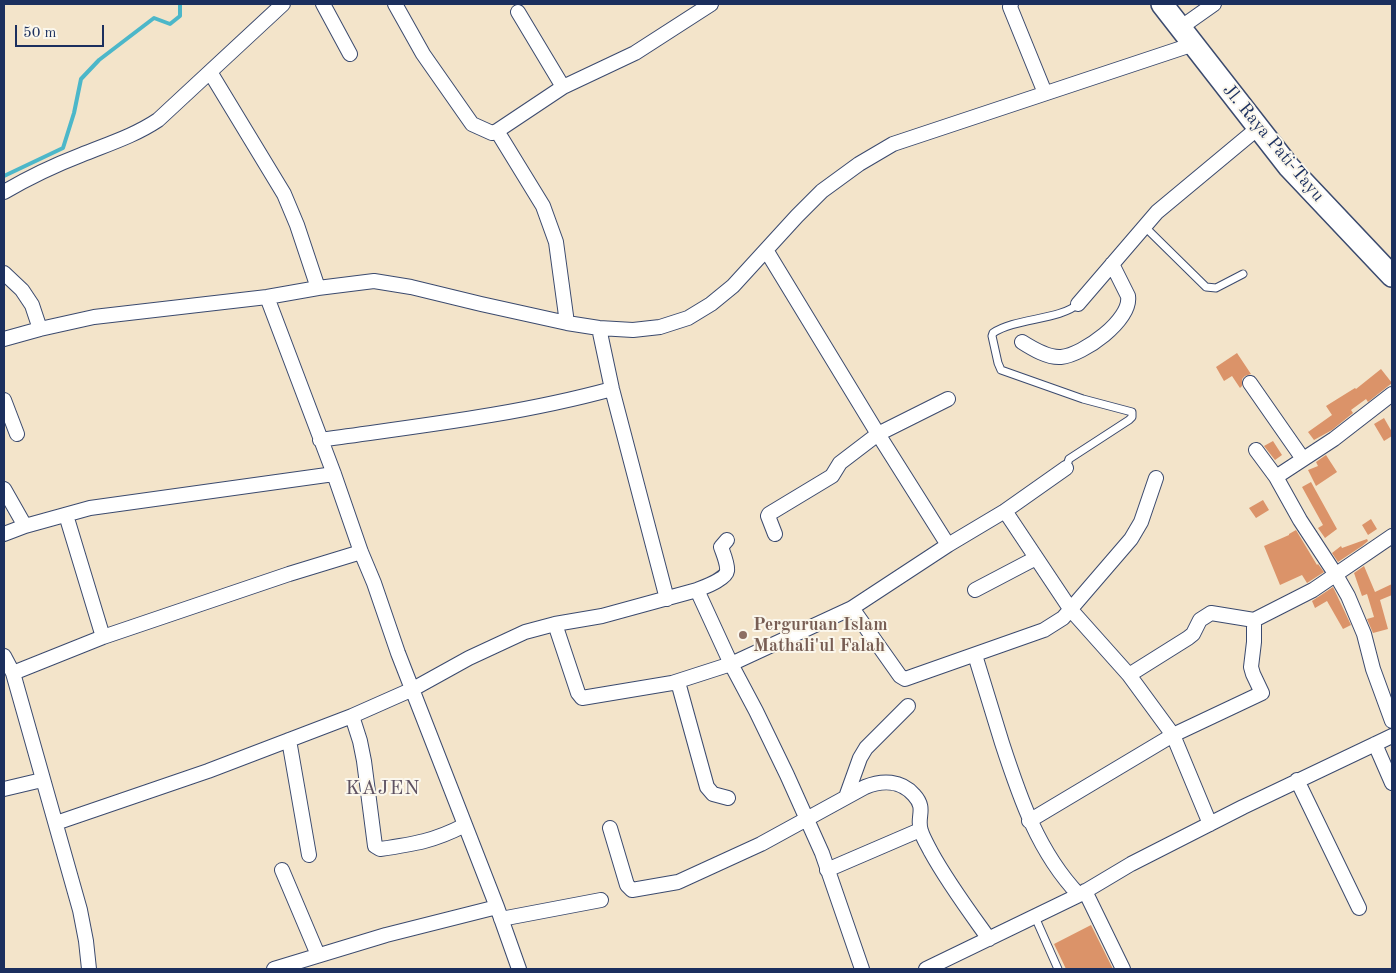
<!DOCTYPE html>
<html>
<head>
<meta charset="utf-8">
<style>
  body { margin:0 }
  #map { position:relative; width:1396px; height:973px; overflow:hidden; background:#f3e4ca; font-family:"Old Standard TT",serif }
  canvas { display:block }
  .frame { position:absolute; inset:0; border:5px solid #1b2f5e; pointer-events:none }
  .scale { position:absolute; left:15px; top:25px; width:89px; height:22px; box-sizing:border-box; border:2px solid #1b2f5e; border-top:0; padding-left:6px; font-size:15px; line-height:18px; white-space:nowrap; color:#1b2f5e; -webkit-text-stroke:4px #fbf7ec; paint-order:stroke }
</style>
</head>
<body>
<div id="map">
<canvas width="1396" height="973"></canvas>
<div class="frame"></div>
<div class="scale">50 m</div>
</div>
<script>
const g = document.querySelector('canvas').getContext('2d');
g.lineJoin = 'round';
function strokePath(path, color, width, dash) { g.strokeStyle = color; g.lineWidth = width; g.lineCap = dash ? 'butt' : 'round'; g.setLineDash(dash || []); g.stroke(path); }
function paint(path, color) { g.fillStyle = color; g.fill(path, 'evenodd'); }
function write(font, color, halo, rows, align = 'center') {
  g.font = font + ' "Old Standard TT",serif'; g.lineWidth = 4; g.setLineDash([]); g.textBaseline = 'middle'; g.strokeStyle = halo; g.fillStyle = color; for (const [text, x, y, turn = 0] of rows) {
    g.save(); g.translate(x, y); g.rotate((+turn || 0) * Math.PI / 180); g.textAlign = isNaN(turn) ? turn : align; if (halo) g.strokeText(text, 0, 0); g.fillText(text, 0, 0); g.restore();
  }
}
strokePath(new Path2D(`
  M4,176L63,148L74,113L81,79L99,60L154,18L170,24L180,16V4`), '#4cb7c9', 4);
paint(new Path2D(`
  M1237,353L1251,374L1245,376L1242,379V386L1240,388L1232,376L1224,381L1216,367Z
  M1381,369L1392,383L1368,402L1366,399L1351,410L1353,413L1332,430L1314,440L1308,432L1332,415L1326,406L1355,388L1356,389Z
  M1384,418L1392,432V436L1384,441L1374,424Z
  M1273,441L1282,455L1275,460L1264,446Z
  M1326,455L1337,472L1316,486L1308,470L1318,466L1316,462Z
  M1311,482L1337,529L1325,538L1318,528L1323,525L1302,487Z
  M1263,500L1269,510L1256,518L1249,508Z
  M1371,519L1377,529L1368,535L1362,525Z
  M1296,530L1317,565L1318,564L1324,572L1307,583L1302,575L1280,585L1264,546L1289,535V534Z
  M1367,539L1368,541L1362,546L1338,562L1332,553L1341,546L1342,548Z
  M1364,566L1375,592L1392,584V595L1380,600L1388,629L1373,633L1367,619L1374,617L1367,594L1362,596L1354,573Z
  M1333,587L1351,625L1343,629L1327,601L1315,608L1312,601Z
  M1091,925L1113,969H1066L1054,944Z`), '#db9369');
const lane = new Path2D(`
  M1145,227L1206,287L1216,288L1243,274
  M1066,468L1069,459L1129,420L1132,417V412L1083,399L1001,370L998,363L992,336L993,333C1015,318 1060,320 1078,304
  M1035,917L1058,969`);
const street = new Path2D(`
  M323,4L350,54
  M395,4L423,54L472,124L492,133L497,131L563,87L635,53L711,4
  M1011,4L1010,7L1045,93
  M518,12L563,87
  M1180,28L1214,4
  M210,72L284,194L297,225L318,288
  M497,131L543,206L556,242L567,323
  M4,192C28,178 55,165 81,155C108,144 134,136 158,120L283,4
  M4,273L22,290L32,305L40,329
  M267,297L334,474L361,552L374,583L398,653L497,907L519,969
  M1078,304L1157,212L1258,128
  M599,328L612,389L667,599
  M4,339L40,329L94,317L267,297L318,288L374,281L411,287L481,304L567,323L599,328L633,330L660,327L688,318L711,304L733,286L797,216L822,191L859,164L893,144L1194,44
  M1022,342C1033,349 1048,358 1061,357C1083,355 1132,320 1128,296L1112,264
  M1250,383L1303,459
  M4,400L17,434
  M320,440C418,426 517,415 612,389
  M1256,450L1276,477L1300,520L1336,575L1348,596L1364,634L1373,669L1392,721
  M1276,477L1334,439L1392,394
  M4,489L25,526
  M1005,511L1071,610L1129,675L1188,638L1193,634L1200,620L1211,613L1254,620L1313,590L1392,536
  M66,515L103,637
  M4,534L25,526L90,508L334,474
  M775,534L768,516L769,514L832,476L840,463L878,434L948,399
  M948,545L1005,511L1066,468
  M697,590C704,587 726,579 727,571C728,564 723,553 721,547L727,540
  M975,590L1036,558
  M852,608L900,676L905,679L1044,630L1063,618L1131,539L1141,522L1156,478
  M555,624L578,693L582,698L672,683L731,664L852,608L948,545L878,434L766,250
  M975,655C984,684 993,713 1002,743C1020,798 1038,852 1079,895
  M4,656L13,673L80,910L86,941L89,969
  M13,673L103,637L289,574L361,552
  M1129,675L1173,735L1262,693L1253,674L1251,667L1254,642V620
  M678,682L707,787L713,794L728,798
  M352,716L360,741L364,761L375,846L380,849C415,844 434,841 465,825
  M289,740L309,855
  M1375,744L1392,783
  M1297,780L1359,908
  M4,789L42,780
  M846,797L860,758L866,748L908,706
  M1029,821L1173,735L1210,824
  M56,823L208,771L352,716L413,689L469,658L525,632L555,624L602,616L697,590L731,664L756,711L787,775L822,853L862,969
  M610,828L627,885L632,890L678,882L761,844L865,787C882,780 901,780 914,795C927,809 916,817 921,831C923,838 928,846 931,852C948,883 969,911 989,939
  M282,870L318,955
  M827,870L920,830
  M1085,891L1123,969
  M501,919L601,900
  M274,969L386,935L497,907
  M926,969L1079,895L1131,864L1243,807L1392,736`);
const primary = new Path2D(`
  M1162,4L1289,167L1392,276`);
strokePath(lane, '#3b4a6e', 9);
strokePath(street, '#3b4a6e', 16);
strokePath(primary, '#3b4a6e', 24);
strokePath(lane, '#fff', 7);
strokePath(street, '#fff', 14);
strokePath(primary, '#fff', 21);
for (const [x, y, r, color] of [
  [743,635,5,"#8d6e63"]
]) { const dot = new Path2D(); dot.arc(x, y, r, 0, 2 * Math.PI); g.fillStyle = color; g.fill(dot); strokePath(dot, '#fbf7ec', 2); }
write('18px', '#1b2f5e', '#fbf7ec', [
  ["Jl. Raya Pati-Tayu",1273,143,50]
]);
write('bold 18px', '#785e54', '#fbf7ec', [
  ["Perguruan Islam",753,625],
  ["Mathali'ul Falah",753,646]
], 'left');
g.letterSpacing = '1px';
write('20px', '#5e5262', '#fbf7ec', [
  ["KAJEN",383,789]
]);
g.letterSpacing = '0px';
</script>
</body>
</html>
